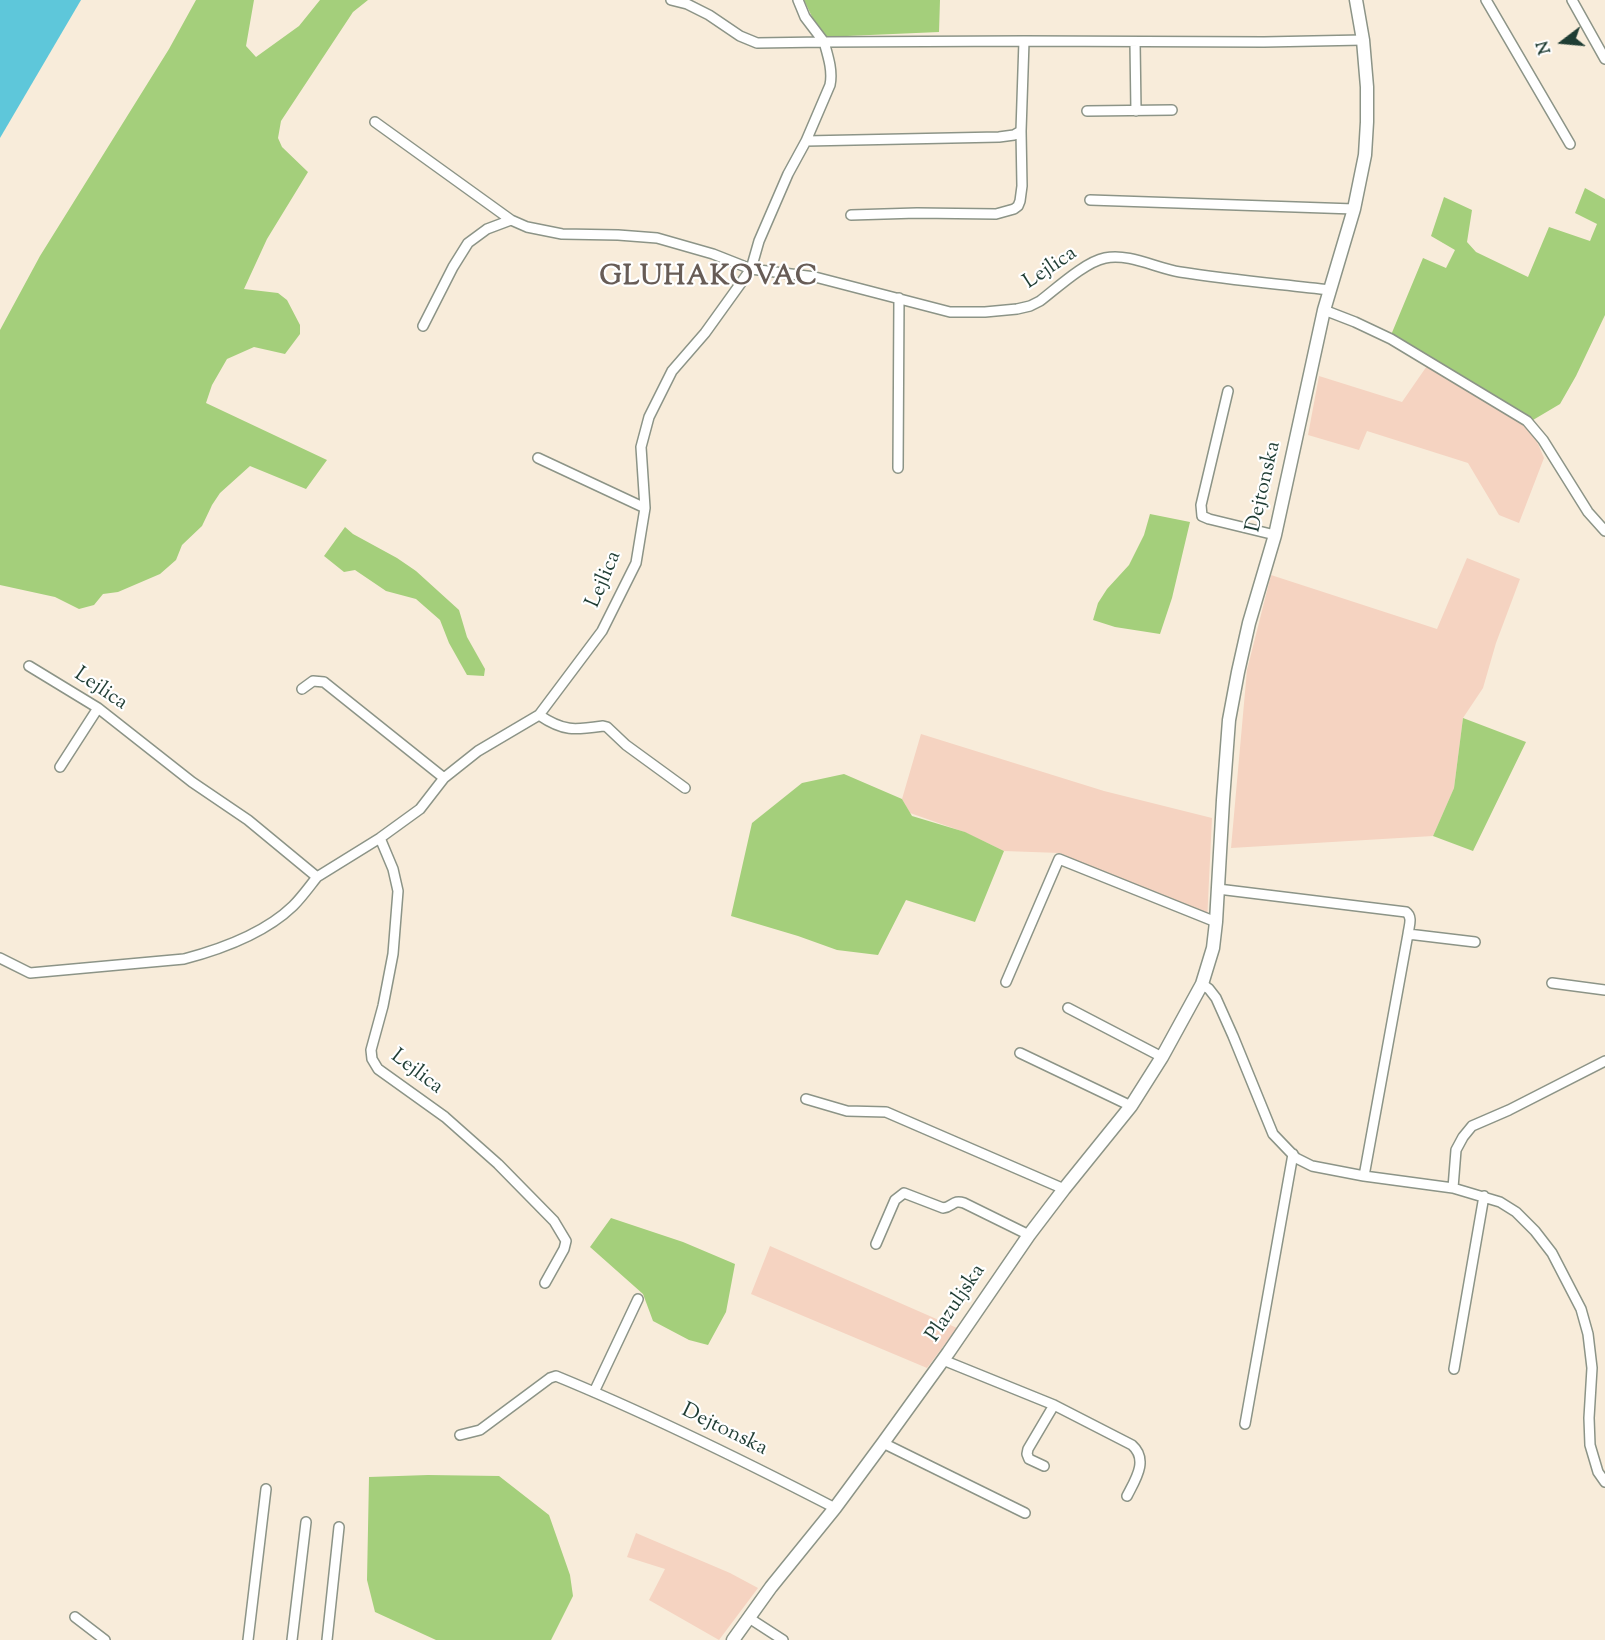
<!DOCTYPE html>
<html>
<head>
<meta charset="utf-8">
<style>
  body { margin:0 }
  #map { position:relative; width:1605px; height:1640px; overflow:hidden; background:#f8ecda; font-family:"Sorts Mill Goudy",serif }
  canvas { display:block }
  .north { position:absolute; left:1533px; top:12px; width:60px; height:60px; -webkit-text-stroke:4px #fff; paint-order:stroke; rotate:254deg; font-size:16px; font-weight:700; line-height:24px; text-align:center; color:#1f3d34 }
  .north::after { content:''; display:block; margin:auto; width:21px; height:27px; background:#1f3d34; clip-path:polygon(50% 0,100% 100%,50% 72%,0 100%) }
</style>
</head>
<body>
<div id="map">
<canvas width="1605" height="1640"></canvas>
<div class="north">N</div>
</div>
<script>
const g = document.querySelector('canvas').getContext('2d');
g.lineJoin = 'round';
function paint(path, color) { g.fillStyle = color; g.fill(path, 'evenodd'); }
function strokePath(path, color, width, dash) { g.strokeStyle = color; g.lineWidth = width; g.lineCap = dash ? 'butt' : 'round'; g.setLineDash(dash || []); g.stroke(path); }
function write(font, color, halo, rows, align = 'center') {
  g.font = font + ' "Sorts Mill Goudy",serif'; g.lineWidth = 4.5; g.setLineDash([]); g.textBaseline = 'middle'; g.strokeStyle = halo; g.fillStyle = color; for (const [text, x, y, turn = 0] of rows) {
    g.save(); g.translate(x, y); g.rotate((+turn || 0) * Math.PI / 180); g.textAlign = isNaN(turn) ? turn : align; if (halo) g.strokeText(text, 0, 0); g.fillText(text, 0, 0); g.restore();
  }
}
paint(new Path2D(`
  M1429,363L1531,427L1544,458L1519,523L1499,515L1468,463L1367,431L1359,450L1308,435L1319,376L1402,402Z
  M1467,558L1520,579L1496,643L1483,688L1463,718L1454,788L1433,836L1231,848L1247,670L1271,575L1437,629Z
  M921,734L1104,791L1212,818L1207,922L1060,853L1004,851L964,832L910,813L902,799Z
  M770,1246L957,1328L927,1368L751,1294Z
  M636,1533L730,1573L758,1588L719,1640L649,1600L665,1569L627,1557Z`), '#f5d3c1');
paint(new Path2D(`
  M196,0H254L246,46L256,57L299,26L320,0H368L353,12L281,121L278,138L282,147L308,172L267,239L244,289L278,293L287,300L300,325V334L285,354L254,347L227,359L212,385L206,403L327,460L306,489L250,466L220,493L212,505L202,526L182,545L176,560L160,574L118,592L103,594L94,605L79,609L55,597L0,585V330L40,256L169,49Z
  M804,0H940L939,32L824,37L814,21Z
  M1585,188L1605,199V315L1576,376L1560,404L1533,420L1391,335L1423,258L1446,268L1455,250L1431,236L1444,197L1472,210L1467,242L1476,252L1528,277L1549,227L1590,241L1597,224L1575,213Z
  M1150,514L1190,522L1172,598L1160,634L1115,627L1093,620L1098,603L1107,589L1129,565L1144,535Z
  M345,527L353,534L397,558L416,571L459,610L467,637L485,669L484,676L467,675L449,643L440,620L416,599L386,591L355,570L344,572L324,556Z
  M1463,718L1526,742L1473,851L1433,836L1454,788Z
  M844,774L902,799L912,816L965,832L1004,851L975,922L906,900L878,955L837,950L798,936L731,916L752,823L802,783Z
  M611,1218L683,1242L735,1264L726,1312L708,1345L689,1340L653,1321L643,1294L590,1247Z
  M428,1475L499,1476L549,1515L570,1575L573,1596L551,1640H436L375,1612L367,1580L369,1477Z`), '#a4cf7b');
paint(new Path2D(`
  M0,0H81L0,138Z`), '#5ec7da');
const minor = new Path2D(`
  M671,0L687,4L709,15L740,36L757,43L824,42
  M798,0L805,17L824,42
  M1486,0L1570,144
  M1572,0L1605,59
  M1135,42L1136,111
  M1087,111L1172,110
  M375,122L511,220
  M806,141L830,85C833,71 828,56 824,42L1024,41
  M1090,200L1354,209
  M851,215L917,213L996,214L1014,209L1018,206L1020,201L1022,186L1021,131
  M1324,310L1355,322L1391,339L1527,421L1543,440L1588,512L1605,531
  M423,326L453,267L468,243L487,229L511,220L527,227L562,234L618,235L657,238L713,254L751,269L815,277L950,312H985L1017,309L1030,306L1040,301C1057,288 1085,262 1105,258C1129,253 1156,268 1180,272C1230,280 1280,284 1330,290
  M1228,391L1201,505L1202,516L1209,519L1275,535
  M538,458L645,508
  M898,468L899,298
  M29,666L98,708L192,782L248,820L317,877L380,838L420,809L444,778L478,751L539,715L602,631L636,563L645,508L641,447L649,417L672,371L705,333L751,269L759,241L788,174L806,141L999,137L1014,135L1021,131L1024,41L1264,42L1363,40
  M302,689L313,681L324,682L444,778
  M539,715C564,732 575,730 603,726L607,727L626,745L685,788
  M60,767L98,708
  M380,838L393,869L398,891L393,954L383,1006L371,1050L372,1059L378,1069L445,1117L498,1164L554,1221L566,1241L564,1249L545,1283
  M1218,889L1406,912C1413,917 1409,926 1408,934L1475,942
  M0,958L30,973L184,959C222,949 264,934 293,906C302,897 309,887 317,877
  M1006,982L1059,859L1216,922
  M1552,983L1605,990
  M1202,984L1209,989L1216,998L1233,1036L1273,1134L1296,1158L1312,1166L1364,1176L1453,1188L1500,1202L1516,1212L1535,1231L1552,1253L1581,1309L1588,1334L1592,1368L1589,1418L1590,1445L1598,1472L1605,1482
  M1068,1008L1162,1057
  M1020,1053L1131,1106
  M806,1099L847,1111L886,1112L1064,1189
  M1364,1176L1408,934
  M1453,1188L1456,1150L1463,1137L1472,1126L1509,1110L1605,1061
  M876,1244L895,1200L904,1193L943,1208C953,1207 953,1199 964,1203L1029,1235
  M943,1360L1054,1405L1132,1445C1149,1460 1135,1480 1127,1496
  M1454,1369L1484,1196
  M594,1392L638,1299
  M1245,1424L1293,1154
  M460,1435L480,1430L550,1378L556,1376C651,1415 744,1461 835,1508
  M883,1443L1025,1513
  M1044,1466L1029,1459L1027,1454L1028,1449L1054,1405
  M75,1617L105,1640
  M749,1618L783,1640
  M248,1640L266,1489
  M292,1640L306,1522
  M327,1640L339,1527`);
const major = new Path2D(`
  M733,1640L771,1587L835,1508L883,1443L948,1353L1029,1235L1064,1189L1131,1106L1162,1057L1202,984L1213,948L1216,922L1223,800L1229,720L1238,672L1249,623L1275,535L1324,310L1354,209L1365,155L1367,122V87L1363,40L1356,0`);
strokePath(minor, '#8c9487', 12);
strokePath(major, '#8c9487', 15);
strokePath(minor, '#fff', 9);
strokePath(major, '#fff', 12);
write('21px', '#1f3d34', '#fff', [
  ["Lejlica",1051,269,-34],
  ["Dejtonska",1265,487,-77],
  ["Lejlica",605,580,-67],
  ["Lejlica",100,690,34],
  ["Lejlica",416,1073,37],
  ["Plazuljska",957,1304,-56],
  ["Dejtonska",724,1431,26]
]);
g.letterSpacing = '1.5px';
write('bold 27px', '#675c56', '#fff', [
  ["GLUHAKOVAC",709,279]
]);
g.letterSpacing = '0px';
</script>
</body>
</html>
